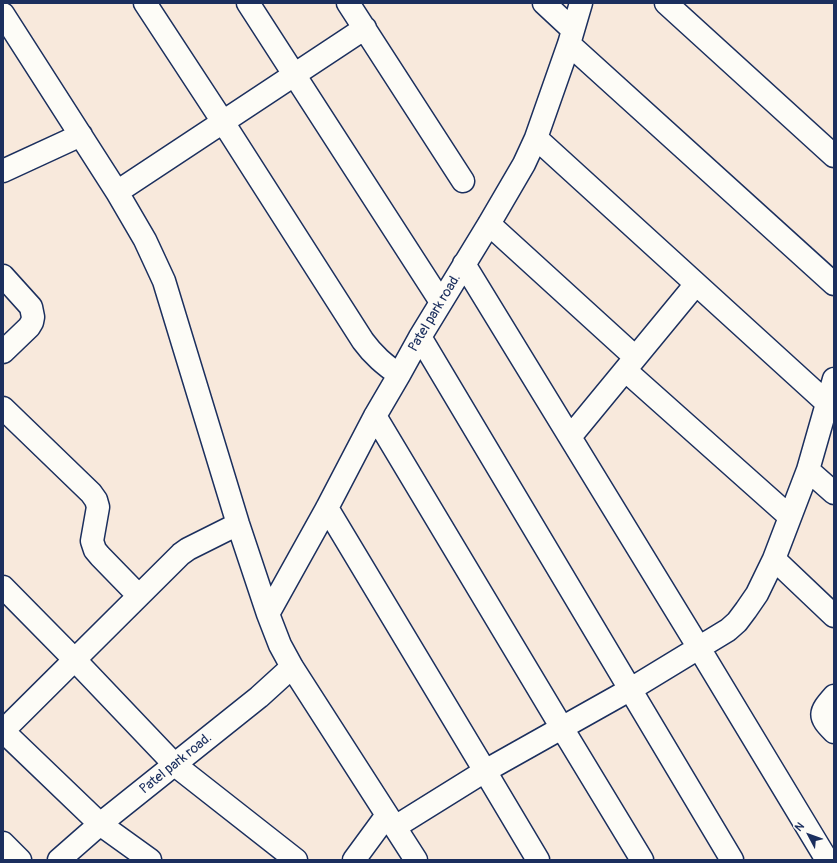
<!DOCTYPE html>
<html>
<head>
<meta charset="utf-8">
<style>
  body { margin:0 }
  #map { position:relative; width:837px; height:863px; overflow:hidden; background:#f8e9dc; font-family:Pangolin,sans-serif }
  canvas { display:block }
  .frame { position:absolute; inset:0; border:4px solid #1b2f5e; pointer-events:none }
  .north { position:absolute; left:789px; top:815px; width:40px; height:40px; -webkit-text-stroke:3px #fdfcf7; paint-order:stroke; rotate:311deg; font-size:11px; font-weight:700; line-height:16px; text-align:center; color:#1b2f5e }
  .north::after { content:''; display:block; margin:auto; width:14px; height:18px; background:#1b2f5e; clip-path:polygon(50% 0,100% 100%,50% 72%,0 100%) }
</style>
</head>
<body>
<div id="map">
<canvas width="837" height="863"></canvas>
<div class="frame"></div>
<div class="north">N</div>
</div>
<script>
const g = document.querySelector('canvas').getContext('2d');
g.lineJoin = 'round';
function strokePath(path, color, width, dash) { g.strokeStyle = color; g.lineWidth = width; g.lineCap = dash ? 'butt' : 'round'; g.setLineDash(dash || []); g.stroke(path); }
function write(font, color, halo, rows, align = 'center') {
  g.font = font + ' Pangolin,sans-serif'; g.lineWidth = 3; g.setLineDash([]); g.textBaseline = 'middle'; g.strokeStyle = halo; g.fillStyle = color; for (const [text, x, y, turn = 0] of rows) {
    g.save(); g.translate(x, y); g.rotate((+turn || 0) * Math.PI / 180); g.textAlign = isNaN(turn) ? turn : align; if (halo) g.strokeText(text, 0, 0); g.fillText(text, 0, 0); g.restore();
  }
}
const minor = new Path2D(`
  M145,3L223,122L363,341C374,356 384,364 399,375
  M248,3L441,302
  M348,3L463,181
  M544,3L573,30
  M666,3L834,156
  M3,14L117,192L145,240L164,281L238,524L268,614L280,645L292,667L416,860
  M569,44L834,284
  M536,138L827,403
  M3,171L81,135
  M117,192L365,28
  M489,224L635,357
  M464,264L699,648L827,860
  M3,276L31,307L33,317L32,322L29,327L3,352
  M420,337L732,860
  M625,370L790,517
  M3,408L91,493L96,500L98,507L92,541L95,550L100,556L138,595
  M375,416L562,728L642,860
  M570,437L696,284
  M808,470L834,493
  M327,508L485,771L538,860
  M774,559L834,616
  M3,587L74,659L175,765L296,860
  M268,614L327,508L375,416L399,375L420,337L489,224L524,164L536,138L569,44L581,3
  M834,696C819,713 818,716 834,732
  M3,731L181,554L188,549L238,524
  M3,731L100,824L150,860
  M395,827L485,771L631,689L728,630L737,622L746,610L757,594L774,559L808,470L834,379
  M3,843L20,860
  M59,860L100,824L259,697L292,667
  M354,860L387,815`);
strokePath(minor, '#1b2f5e', 25);
strokePath(minor, '#fdfcf7', 22);
write('14px', '#1b2f5e', '#fdfcf7', [
  ["Patel park road.",435,313,-59],
  ["Patel park road.",176,764,-39]
]);
</script>
</body>
</html>
